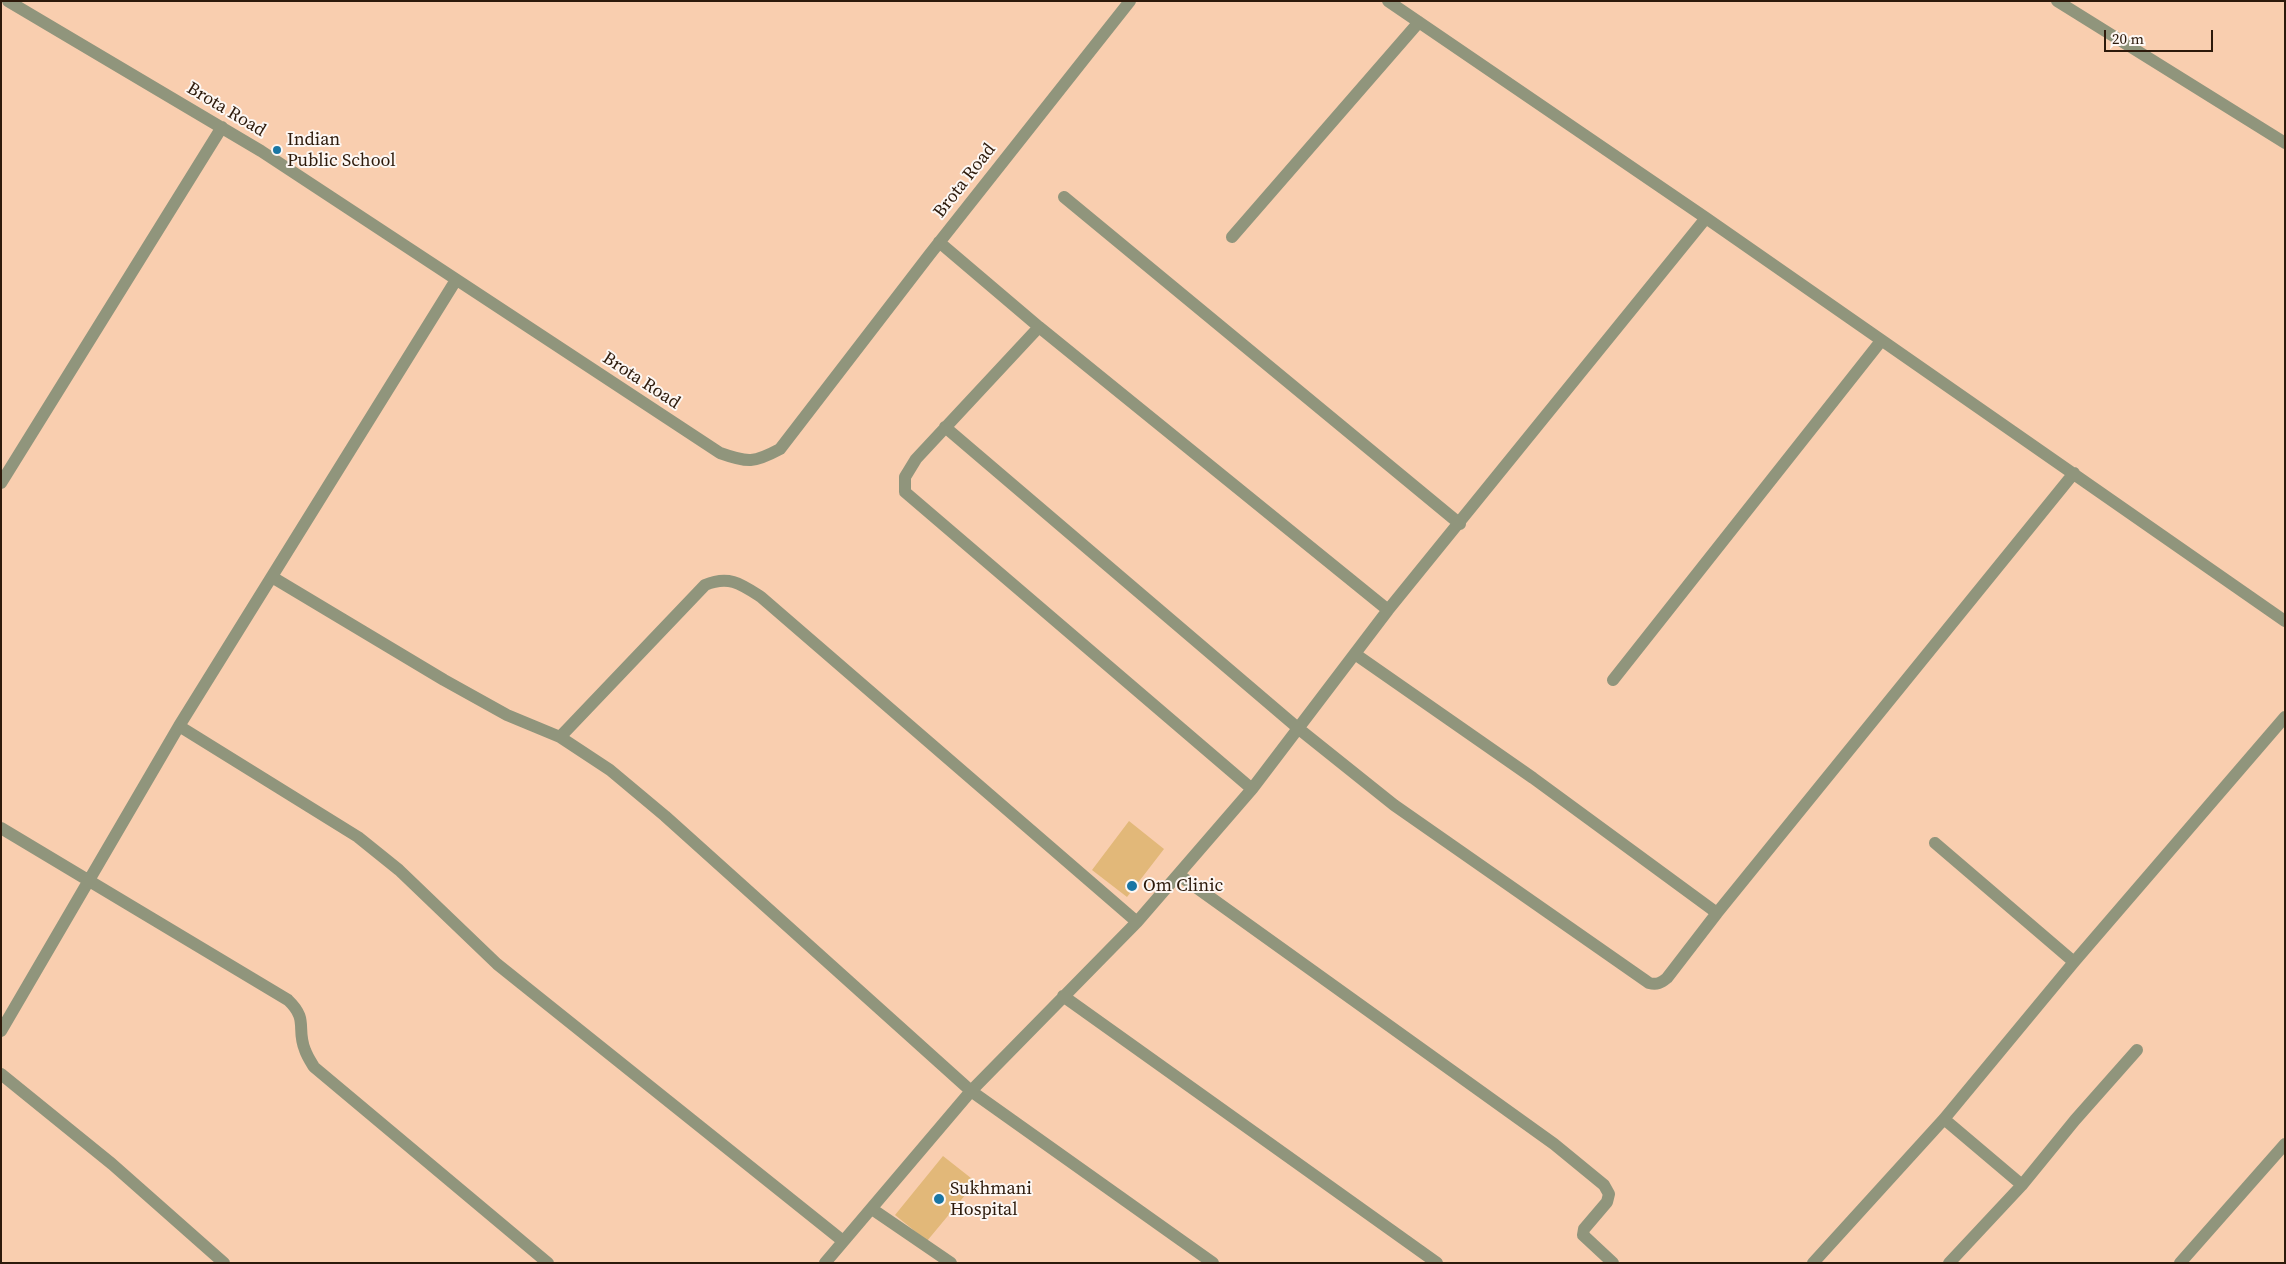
<!DOCTYPE html>
<html>
<head>
<meta charset="utf-8">
<style>
  body { margin:0 }
  #map { position:relative; width:2286px; height:1264px; overflow:hidden; background:#f9ceaf; font-family:"Source Serif 4",serif }
  canvas { display:block }
  .frame { position:absolute; inset:0; border:2px solid #2d1a0b; pointer-events:none }
  .scale { position:absolute; left:2104px; top:30px; width:109px; height:22px; box-sizing:border-box; border:2px solid #2d1a0b; border-top:0; padding-left:6px; font-size:15px; line-height:18px; white-space:nowrap; color:#2d1a0b; -webkit-text-stroke:4px #fdf7f3; paint-order:stroke }
</style>
</head>
<body>
<div id="map">
<canvas width="2286" height="1264"></canvas>
<div class="frame"></div>
<div class="scale">20 m</div>
</div>
<script>
const g = document.querySelector('canvas').getContext('2d');
g.lineJoin = 'round';
function paint(path, color) { g.fillStyle = color; g.fill(path, 'evenodd'); }
function strokePath(path, color, width, dash) { g.strokeStyle = color; g.lineWidth = width; g.lineCap = dash ? 'butt' : 'round'; g.setLineDash(dash || []); g.stroke(path); }
function write(font, color, halo, rows, align = 'center') {
  g.font = font + ' "Source Serif 4",serif'; g.lineWidth = 4; g.setLineDash([]); g.textBaseline = 'middle'; g.strokeStyle = halo; g.fillStyle = color; for (const [text, x, y, turn = 0] of rows) {
    g.save(); g.translate(x, y); g.rotate((+turn || 0) * Math.PI / 180); g.textAlign = isNaN(turn) ? turn : align; if (halo) g.strokeText(text, 0, 0); g.fillText(text, 0, 0); g.restore();
  }
}
paint(new Path2D(`
  M1129,821L1164,849L1127,897L1092,870Z
  M943,1156L976,1182L927,1241L895,1215Z`), '#e2b879');
strokePath(new Path2D(`
  M8,1L261,151L720,453C748,463 754,463 780,449L930,254L1130,1
  M1388,1L1706,218L2285,621
  M2057,1L2285,143
  M1064,197L1460,524
  M1232,237L1419,22
  M939,242L1039,327L1388,610
  M1039,327L916,459L905,477V492L1252,789
  M945,427L1299,729L1394,805L1649,983C1657,985 1661,983 1667,978L1717,913L2074,473
  M1,483L222,127
  M272,577L444,680L507,715L560,737L610,770L665,816L971,1091L1213,1263
  M1355,654L1533,778L1717,913
  M1613,680L1881,341
  M179,726L358,837L399,870L497,964L843,1241
  M560,737L705,585C729,575 741,584 761,597L1137,922
  M1,828L288,1000C309,1020 296,1028 305,1050C307,1056 311,1062 314,1067L548,1263
  M1935,843L2074,962
  M1179,875L1554,1144L1604,1185L1609,1194L1607,1202L1584,1229L1583,1235L1613,1263
  M1063,996L1437,1263
  M1,1031L179,726L456,280
  M1,1074L112,1164L224,1263
  M1944,1119L2022,1185
  M872,1209L951,1263
  M825,1263L971,1091L1137,922L1252,789L1388,610L1706,218
  M1813,1263L1944,1119L2074,962L2285,717
  M1949,1263L2022,1185L2075,1120L2137,1050
  M2180,1263L2285,1144`), '#90957c', 12);
for (const [x, y, r, color] of [
  [277,150,5,"#1a76a4"],
  [1132,886,6,"#1a76a4"],
  [939,1199,6,"#1a76a4"]
]) { const dot = new Path2D(); dot.arc(x, y, r, 0, 2 * Math.PI); g.fillStyle = color; g.fill(dot); strokePath(dot, '#fdf7f3', 2); }
write('18px', '#2d1a0b', '#fdf7f3', [
  ["Brota Road",226,110,31],
  ["Brota Road",965,181,-52],
  ["Brota Road",641,381,33]
]);
write('18px', '#2d1a0b', '#fdf7f3', [
  ["Indian",287,140],
  ["Public School",287,161],
  ["Om Clinic",1143,886],
  ["Sukhmani",950,1189],
  ["Hospital",950,1210]
], 'left');
</script>
</body>
</html>
